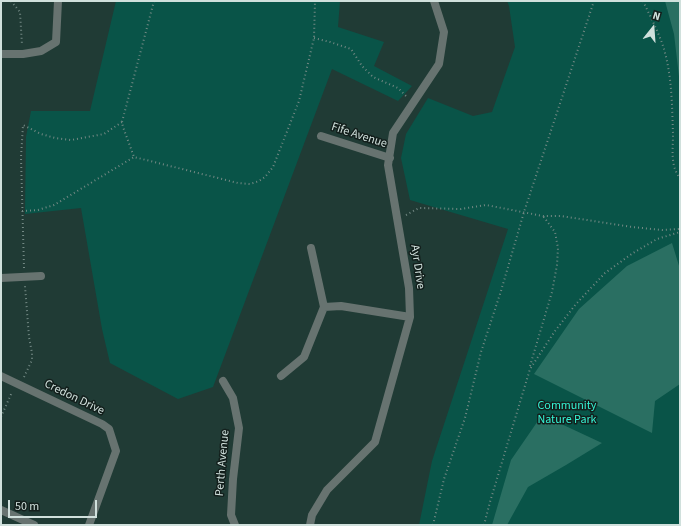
<!DOCTYPE html>
<html>
<head>
<meta charset="utf-8">
<style>
  body { margin:0 }
  #map { position:relative; width:681px; height:526px; overflow:hidden; background:#203b35; font-family:"Source Sans 3",sans-serif }
  canvas { display:block }
  .frame { position:absolute; inset:0; border:2px solid #d0e0dc; pointer-events:none }
  .north { position:absolute; left:633px; top:8px; width:40px; height:40px; -webkit-text-stroke:3px #131f1c; paint-order:stroke; rotate:17deg; font-size:11px; font-weight:700; line-height:16px; text-align:center; color:#d0e0dc }
  .north::after { content:''; display:block; margin:auto; width:14px; height:18px; background:#d0e0dc; clip-path:polygon(50% 0,100% 100%,50% 72%,0 100%) }
  .scale { position:absolute; left:8px; top:500px; width:89px; height:18px; box-sizing:border-box; border:2px solid #d0e0dc; border-top:0; padding-left:5px; font-size:12px; line-height:14px; white-space:nowrap; color:#d0e0dc; -webkit-text-stroke:3px #131f1c; paint-order:stroke }
</style>
</head>
<body>
<div id="map">
<canvas width="681" height="526"></canvas>
<div class="frame"></div>
<div class="north">N</div>
<div class="scale">50 m</div>
</div>
<script>
const g = document.querySelector('canvas').getContext('2d');
g.lineJoin = 'round';
function paint(path, color) { g.fillStyle = color; g.fill(path, 'evenodd'); }
function strokePath(path, color, width, dash) { g.strokeStyle = color; g.lineWidth = width; g.lineCap = dash ? 'butt' : 'round'; g.setLineDash(dash || []); g.stroke(path); }
function write(font, color, halo, rows, align = 'center') {
  g.font = font + ' "Source Sans 3",sans-serif'; g.lineWidth = 3; g.setLineDash([]); g.textBaseline = 'middle'; g.strokeStyle = halo; g.fillStyle = color; for (const [text, x, y, turn = 0] of rows) {
    g.save(); g.translate(x, y); g.rotate((+turn || 0) * Math.PI / 180); g.textAlign = isNaN(turn) ? turn : align; if (halo) g.strokeText(text, 0, 0); g.fillText(text, 0, 0); g.restore();
  }
}
paint(new Path2D(`
  M116,1H340L338,27L384,42L374,66L412,86L398,101L332,69L213,387L178,399L110,363L102,329L81,208L25,214L26,137L31,111H90Z
  M507,1H680V525H419L432,461L508,229L410,200L401,158L406,134L428,98L473,116L492,112L515,47L509,6Z`), '#095448');
paint(new Path2D(`
  M665,1H680V85L674,34Z
  M672,243L680,269V384L655,401L652,433L534,374L579,309L627,266Z
  M542,415L602,443L566,465L528,487L507,525H492L511,460Z`), '#2a6f62');
strokePath(new Path2D(`
  M11,1L20,12L22,45
  M154,1L122,122L123,127L134,157L238,183L250,184L259,181L265,177L273,167L299,101L314,38L315,1
  M643,1C650,16 658,31 663,46C672,74 672,105 673,134C673,149 670,166 680,178
  M314,38L330,42L351,49L362,66L373,77L398,88L406,96
  M22,211L38,210L54,205L134,157
  M406,215L419,208L461,209L486,205L543,216H561L632,227L662,230L680,229
  M24,268L21,157L23,125L41,134L55,138L71,140L104,134L122,122
  M530,366L552,292L557,265L558,248L555,232L543,216
  M24,377L32,360V353L29,337L25,286
  M1,417L12,392
  M433,525L444,479L465,418L481,352L501,291L524,212L594,1
  M484,525L490,502L530,369L555,331L576,304L605,273L633,253L657,239L680,232`), '#738984', 2, [1, 3]);
strokePath(new Path2D(`
  M1,54H23L41,51L56,42L58,1
  M321,136L390,158
  M1,278L41,276
  M324,307L341,306L410,317
  M1,376L102,424L109,429L116,451L89,525
  M281,376L304,357L324,307L311,248
  M223,381L233,398L239,428L233,479L231,515L235,525
  M1,510L34,525
  M310,525L312,515L327,490L375,442L410,317L409,288L388,165L393,133L439,64L444,32L434,1`), '#677370', 8);
write('12px', '#d0e0dc', '#131f1c', [
  ["Fife Avenue",359,136,18],
  ["Ayr Drive",417,267,82],
  ["Credon Drive",74,398,26],
  ["Perth Avenue",223,463,-85]
]);
write('12px', '#35f3d4', '#131f1c', [
  ["Community",567,406],
  ["Nature Park",567,420]
]);
</script>
</body>
</html>
